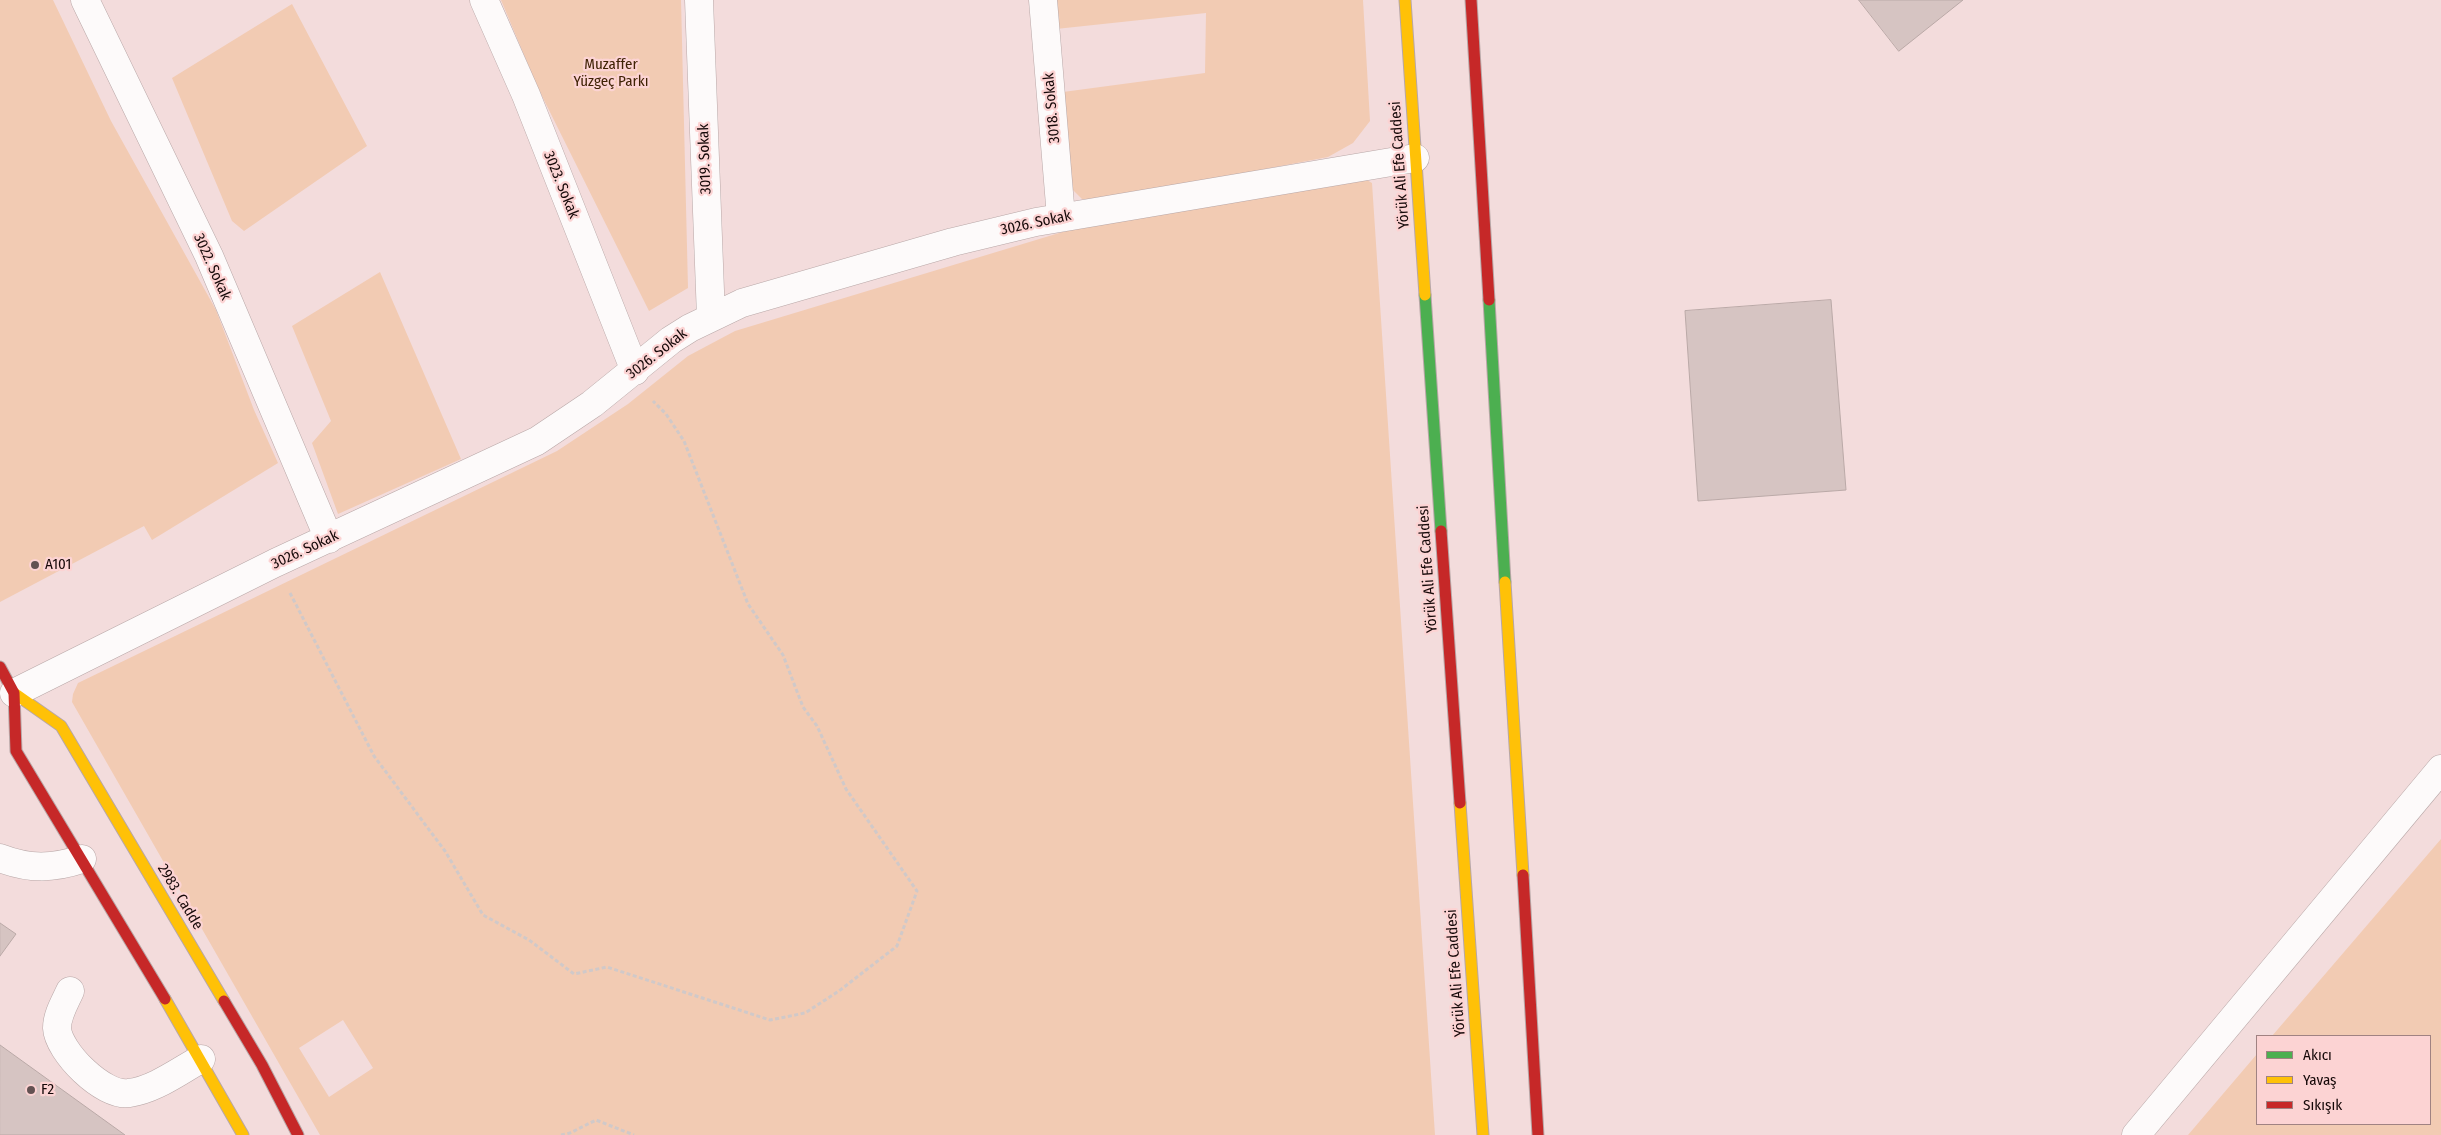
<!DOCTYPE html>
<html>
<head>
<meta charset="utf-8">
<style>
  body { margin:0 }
  #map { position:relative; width:2441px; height:1135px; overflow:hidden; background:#f3dcdc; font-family:"Fira Sans Condensed",sans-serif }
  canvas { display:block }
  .legend { position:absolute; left:2256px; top:1035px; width:175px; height:90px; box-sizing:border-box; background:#fcd3d3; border:1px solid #a08282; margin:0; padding:6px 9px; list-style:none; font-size:15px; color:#150808 }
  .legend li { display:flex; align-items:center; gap:10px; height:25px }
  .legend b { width:25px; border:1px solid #a08282 }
</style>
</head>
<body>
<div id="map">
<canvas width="2441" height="1135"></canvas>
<ul class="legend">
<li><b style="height:6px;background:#4caf50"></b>Akıcı</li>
<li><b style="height:6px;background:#ffc107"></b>Yavaş</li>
<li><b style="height:6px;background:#c62828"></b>Sıkışık</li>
</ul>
</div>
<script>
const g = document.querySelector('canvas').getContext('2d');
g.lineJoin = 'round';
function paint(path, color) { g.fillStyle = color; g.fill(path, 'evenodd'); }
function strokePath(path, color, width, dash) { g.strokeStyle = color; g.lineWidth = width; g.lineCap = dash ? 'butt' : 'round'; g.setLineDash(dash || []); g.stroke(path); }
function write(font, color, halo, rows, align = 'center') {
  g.font = font + ' "Fira Sans Condensed",sans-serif'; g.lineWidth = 4.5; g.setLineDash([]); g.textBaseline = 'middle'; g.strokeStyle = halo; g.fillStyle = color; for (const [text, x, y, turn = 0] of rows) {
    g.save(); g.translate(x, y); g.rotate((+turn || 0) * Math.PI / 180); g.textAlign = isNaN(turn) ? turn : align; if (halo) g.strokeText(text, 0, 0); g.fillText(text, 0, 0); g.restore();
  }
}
paint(new Path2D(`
  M0,0H53L111,121L216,310L254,410L278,463L152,540L144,526L0,602Z
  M501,0H681L688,288L649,311L537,86Z
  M1055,0H1363L1370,121L1353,143L1328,157L1103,200L1082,199L1071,188L1063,92L1205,73L1206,13L1056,29Z
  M292,4L367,146L244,231L232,221L172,78Z
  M1360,176L1372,183L1435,1135H320L72,702L73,694L78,683L557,451L628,404L688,356L735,331L1079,227ZM343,1020L373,1068L329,1097L299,1048Z
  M380,272L461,459L338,514L312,443L331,421L292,326Z
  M2441,839V1135H2188L2257,1054V1124H2430V1036H2272Z`), '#f2cbb3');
const building = new Path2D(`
  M1859,0H1963L1899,51Z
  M1831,300L1846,490L1698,501L1685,311Z
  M0,923L16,934L0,956Z
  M0,1045L125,1135H0Z`);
paint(building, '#d6c4c2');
strokePath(building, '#baa9a7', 1);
const street = new Path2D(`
  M85,0L209,256L329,539
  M484,0L526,95L635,371
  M699,0L711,317
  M1043,0L1061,217
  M14,693L275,563L537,441L592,404L671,340L690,328L742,303L953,242L1036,222L1415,158
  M0,858C29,869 52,869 82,859
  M70,991C65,1002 57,1015 57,1028C58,1051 103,1097 129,1093C154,1090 179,1071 201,1059
  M2136,1135L2441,769`);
const fast = new Path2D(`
  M1425,295L1441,531
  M1489,300L1505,582`);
const slow = new Path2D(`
  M1405,0L1425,295
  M1505,582L1523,875
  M14,693L61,726L224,1001
  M1460,803L1483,1135
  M165,999L243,1135`);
const jam = new Path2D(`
  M1471,0L1489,300
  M1441,531L1460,803
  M0,667L14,693L16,751L165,999
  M1523,875L1538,1135
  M224,1001L262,1065L298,1135`);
strokePath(street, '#b8a7a7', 29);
strokePath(fast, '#b8a7a7', 13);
strokePath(slow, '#b8a7a7', 13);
strokePath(jam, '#b8a7a7', 13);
strokePath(new Path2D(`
  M290,593L374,756L445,851L483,915L529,940L574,974L607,967L770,1020L805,1013L839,991L897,946L917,891L846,789L817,726L803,707L783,655L748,604L684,441L666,414L653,401
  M561,1135L570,1133L596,1120L634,1135`), '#d0c9c9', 3, [4, 2.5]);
strokePath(street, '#fdfafa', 28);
strokePath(fast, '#4caf50', 11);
strokePath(slow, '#ffc107', 11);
strokePath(jam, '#c62828', 11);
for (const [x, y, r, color] of [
  [35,565,5,"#635252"],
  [31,1090,5,"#635252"]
]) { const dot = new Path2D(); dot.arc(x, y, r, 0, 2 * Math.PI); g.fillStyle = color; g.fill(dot); strokePath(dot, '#fcd3d3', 2); }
write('15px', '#3f2204', '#fcd3d3', [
  ["Muzaffer",611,65],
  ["Yüzgeç Parkı",611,82]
]);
write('15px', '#150808', '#fcd3d3', [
  ["3018. Sokak",1052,108,-95],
  ["3019. Sokak",705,159,-92],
  ["Yörük Ali Efe Caddesi",1400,165,-94],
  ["3023. Sokak",561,185,68],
  ["3026. Sokak",1036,223,-12],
  ["3022. Sokak",212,267,66],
  ["3026. Sokak",657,354,-38],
  ["3026. Sokak",305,550,-25],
  ["Yörük Ali Efe Caddesi",1428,569,-94],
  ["2983. Cadde",180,897,59],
  ["Yörük Ali Efe Caddesi",1456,973,-94]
]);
write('15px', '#150808', '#fcd3d3', [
  ["A101",45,565],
  ["F2",41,1090]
], 'left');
</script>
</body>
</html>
